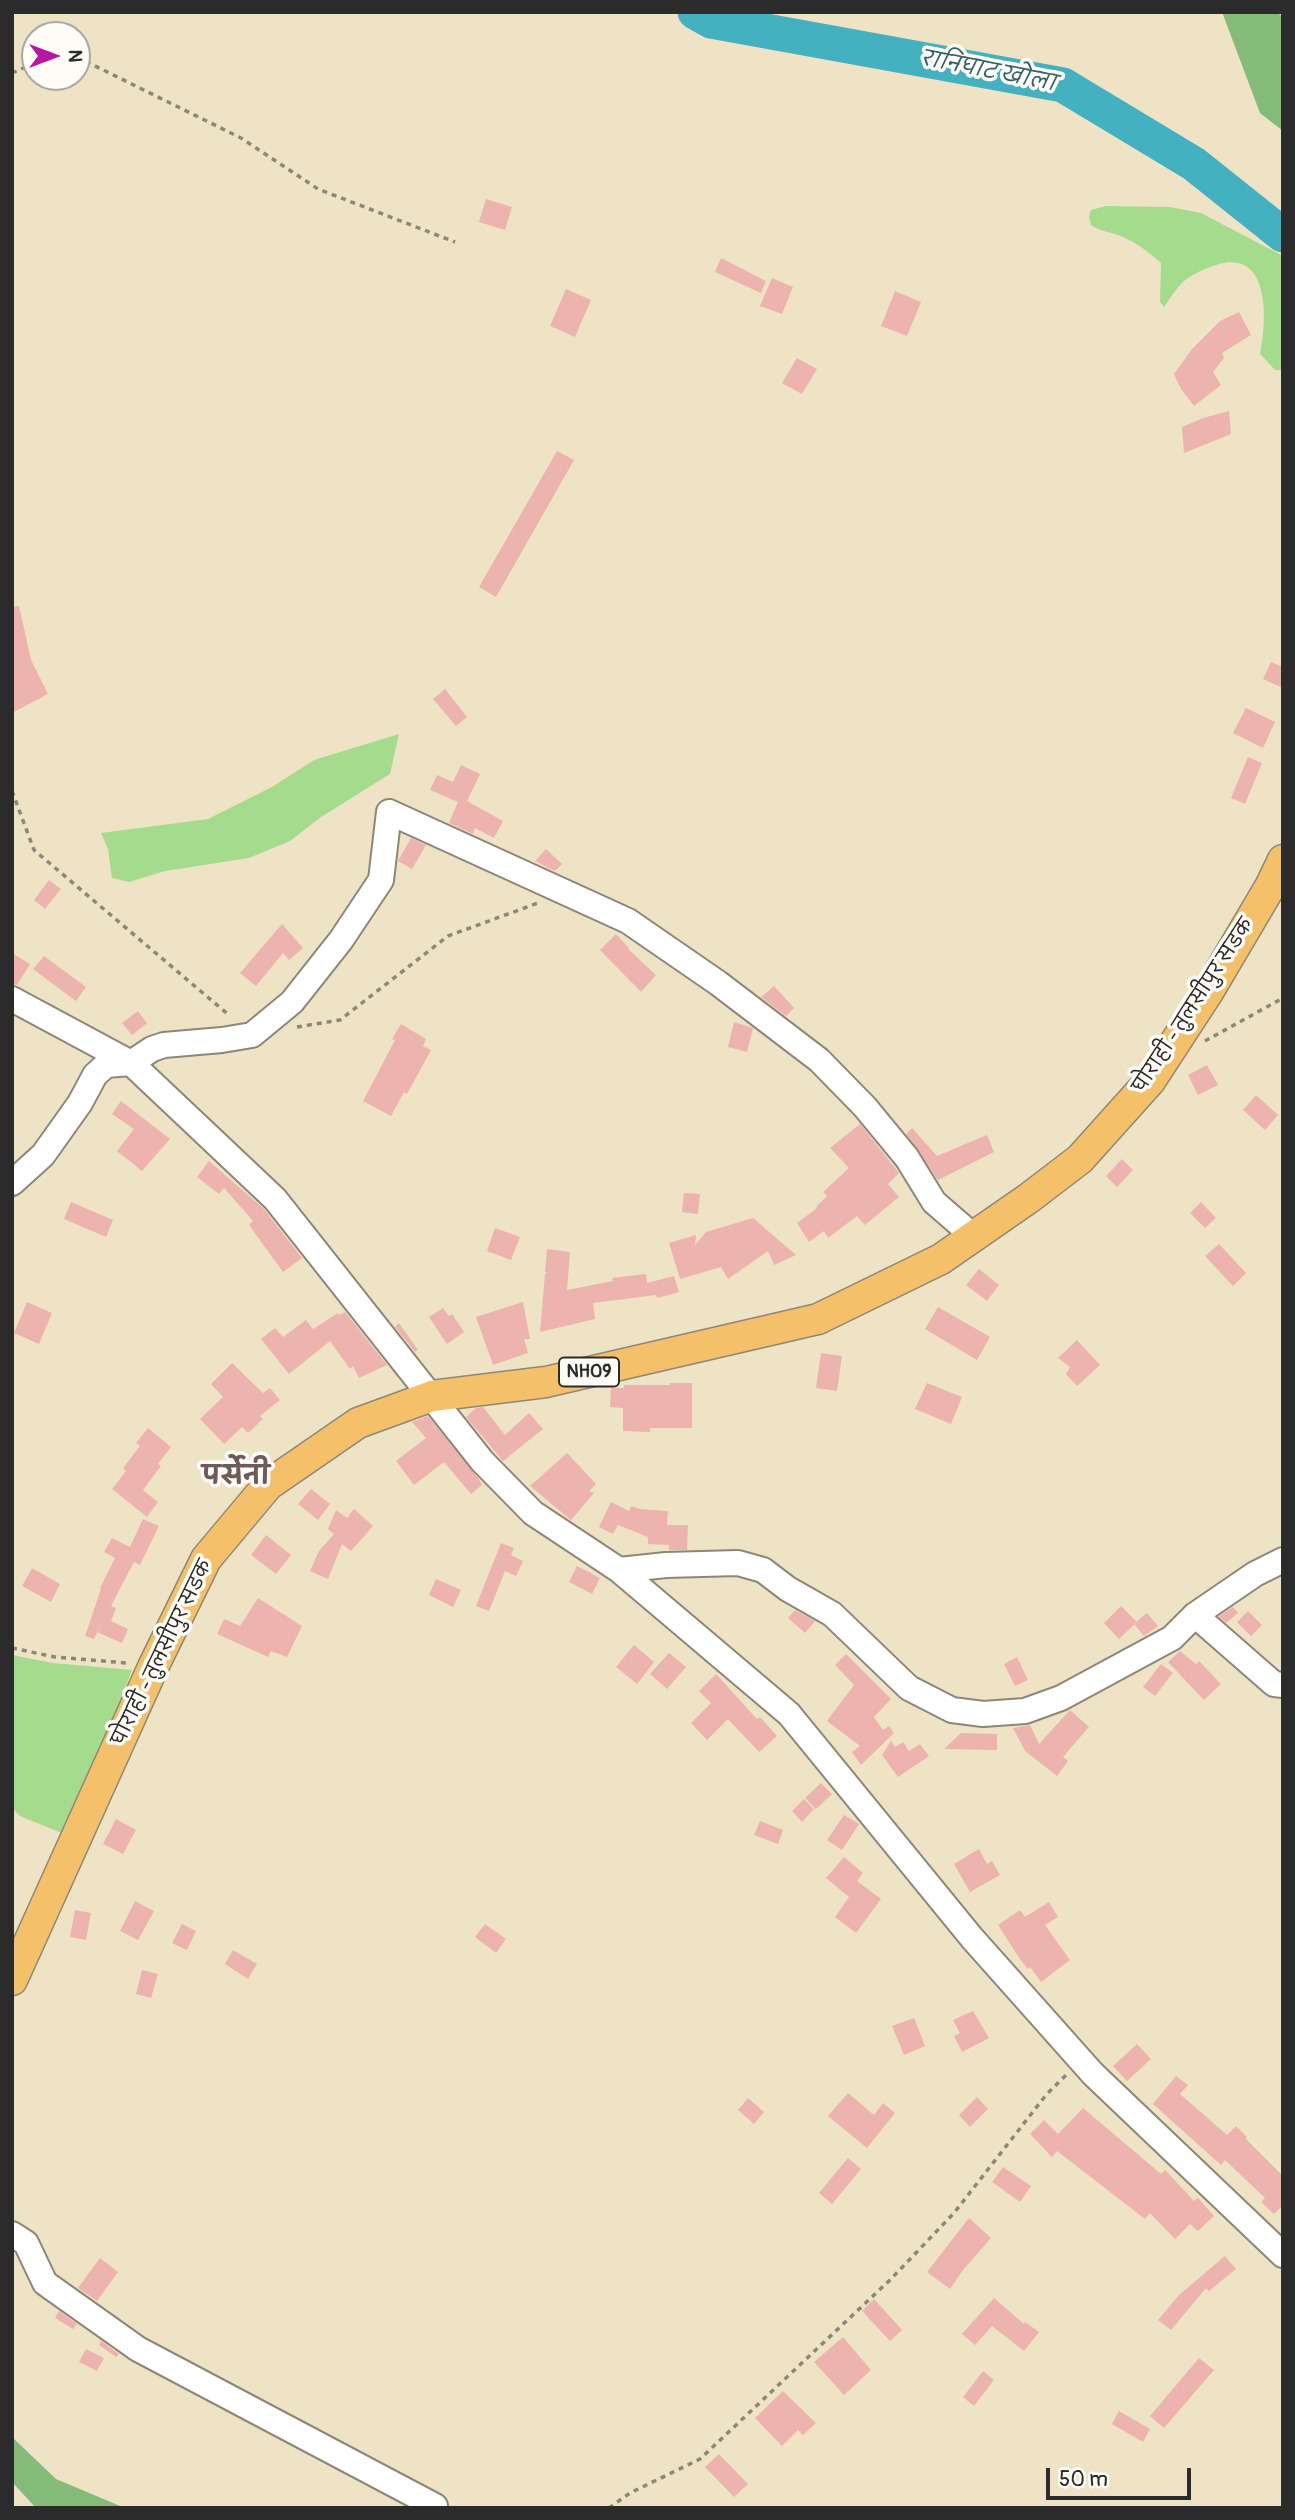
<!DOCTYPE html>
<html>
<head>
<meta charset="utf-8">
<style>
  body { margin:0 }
  #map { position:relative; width:1295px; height:2520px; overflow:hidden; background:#efe3c5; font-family:Pangolin,sans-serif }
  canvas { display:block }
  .frame { position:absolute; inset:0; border:14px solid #2b2b2b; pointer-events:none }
  .north { position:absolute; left:21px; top:21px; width:70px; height:70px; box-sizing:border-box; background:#fdfcf7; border:2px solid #a9a8a5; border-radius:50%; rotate:90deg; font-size:19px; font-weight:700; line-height:28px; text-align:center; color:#2b2b2b }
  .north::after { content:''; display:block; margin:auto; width:24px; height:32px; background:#b5179e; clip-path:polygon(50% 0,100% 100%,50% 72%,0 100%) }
  .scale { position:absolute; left:1046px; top:2468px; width:145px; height:32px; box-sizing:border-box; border:4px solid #2b2b2b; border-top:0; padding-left:9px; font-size:21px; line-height:24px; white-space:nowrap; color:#2b2b2b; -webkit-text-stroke:5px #fdfcf7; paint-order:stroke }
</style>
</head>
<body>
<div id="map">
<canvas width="1295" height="2520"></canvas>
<div class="frame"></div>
<div class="north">N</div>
<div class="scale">50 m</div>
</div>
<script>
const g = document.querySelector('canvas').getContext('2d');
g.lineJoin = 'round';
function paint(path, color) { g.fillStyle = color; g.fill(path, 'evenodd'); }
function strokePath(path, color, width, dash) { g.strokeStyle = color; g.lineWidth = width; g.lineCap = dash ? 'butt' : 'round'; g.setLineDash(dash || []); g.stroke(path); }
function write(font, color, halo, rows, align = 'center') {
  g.font = font + ' Pangolin,"Playpen Sans Deva",sans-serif'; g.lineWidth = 7; g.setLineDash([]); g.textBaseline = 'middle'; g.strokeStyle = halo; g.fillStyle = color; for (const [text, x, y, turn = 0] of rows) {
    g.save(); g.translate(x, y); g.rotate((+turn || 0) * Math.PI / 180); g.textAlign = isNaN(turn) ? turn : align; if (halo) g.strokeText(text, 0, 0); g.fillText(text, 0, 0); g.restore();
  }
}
paint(new Path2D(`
  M1106,206L1170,207L1201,213L1283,256V370H1275L1260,354C1267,323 1271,250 1219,264C1206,268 1194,273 1184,281C1176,288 1170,299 1164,307L1160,302L1161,263C1149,253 1138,243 1123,237C1112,232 1101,232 1091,225L1089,217L1091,210Z
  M399,734L390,774L321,817L290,841L249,858L165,871L129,882L112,878L108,849L101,833L208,819L272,787L314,760Z
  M12,1655L53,1663L132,1670L105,1741L64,1834L20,1816L12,1808Z`), '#a5db8c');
paint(new Path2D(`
  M1222,12H1276L1283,17V131L1260,113Z
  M12,2437L56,2479L125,2508H142H36L12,2482Z`), '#84bb78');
strokePath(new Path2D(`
  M695,12L711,21L1063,85L1194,164L1283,235`), '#43b1bf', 35);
paint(new Path2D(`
  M486,199L512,207L505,230L479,222Z
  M721,258L766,281L761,293L715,272Z
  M772,278L793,287L782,314L760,306Z
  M566,289L591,300L575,337L550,326Z
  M895,291L921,302L907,336L881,326Z
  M1239,312L1251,335L1222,353L1224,358L1213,372L1221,385L1194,406L1181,389L1174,374L1192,349L1220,321Z
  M797,358L817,369L802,394L782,383Z
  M1229,411L1231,434L1184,453L1182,427L1203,418Z
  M557,451L574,460L496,597L479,587Z
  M19,606L31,660L48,694L12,713V607Z
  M1271,662L1283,667V688L1263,679Z
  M445,689L467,717L456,726L433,699Z
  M1246,708L1275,722L1263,748L1233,733Z
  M1248,757L1262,763L1245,804L1231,798Z
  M461,765L480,774L467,801L503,821L494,838L475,828L473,834L449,823L458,802L430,790L437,775L453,782Z
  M411,838L426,845L412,869L398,861Z
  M546,849L562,864L555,871L535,861Z
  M49,880L61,889L45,909L34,900Z
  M282,924L303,948L289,960L283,953L256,986L240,973Z
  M616,934L629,948L628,949L656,975L641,992L600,950Z
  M12,953L30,964L17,985L12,984Z
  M44,956L86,987L76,1001L33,969Z
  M774,986L794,1008L786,1016L761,997Z
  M138,1011L147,1023L132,1035L122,1023Z
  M734,1022L753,1028L747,1052L728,1047Z
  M401,1024L426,1039L423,1046L431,1050L407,1094L404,1092L391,1116L363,1101L395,1040L392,1039Z
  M1207,1065L1218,1085L1198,1095L1188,1075Z
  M1256,1095L1278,1115L1265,1130L1243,1110Z
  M121,1101L170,1139L142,1171L117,1151L134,1129L112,1114Z
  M860,1124L899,1173L888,1184L899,1197L865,1225L857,1216L828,1238L824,1231L809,1242L797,1223L817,1208L816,1207L827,1196L823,1192L849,1168L830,1148Z
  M912,1128L937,1156L987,1135L994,1152L938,1180L906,1134Z
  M1122,1159L1133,1170L1117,1187L1106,1176Z
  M209,1161L263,1208L302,1258L283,1272L249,1225L253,1221L224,1188L219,1194L197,1177Z
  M684,1193L700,1194L698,1214L682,1212Z
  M71,1202L113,1220L106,1237L64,1219Z
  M1201,1202L1216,1218L1205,1228L1190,1213Z
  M753,1218L796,1255L774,1265L768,1251L728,1279L721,1267L680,1279L669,1243L696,1235L695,1245L706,1232Z
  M495,1228L520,1237L511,1260L487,1251Z
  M1219,1244L1246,1273L1233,1286L1205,1256Z
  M547,1249L570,1252L567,1290L613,1281L612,1278L646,1274L647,1283L674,1276L679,1292L657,1298L656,1295L593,1303L595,1319L540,1332L545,1274L548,1273L545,1272Z
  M979,1269L999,1285L987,1301L966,1285Z
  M27,1302L52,1313L39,1344L14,1333Z
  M523,1302L530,1339H524L528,1353L493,1365L476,1317Z
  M938,1307L990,1337L977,1360L925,1329Z
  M443,1308L449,1316L452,1314L464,1332L447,1344L429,1317Z
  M345,1312L387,1365L359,1378L353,1366L350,1369L330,1341L289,1374L261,1339L275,1328L283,1337L306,1320L313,1329L338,1313L339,1315Z
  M399,1323L418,1350L415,1352L395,1327Z
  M1077,1340L1100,1365L1077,1386L1066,1374L1070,1367L1058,1358Z
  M821,1353L842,1356L837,1391L816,1388Z
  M232,1363L263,1393L270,1388L280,1400L260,1416L263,1419L248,1433L242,1427L224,1444L200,1419L223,1397L211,1384Z
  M670,1383H692V1428H650V1432L623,1431V1408L610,1407L611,1388H624V1385H670Z
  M927,1383L962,1397L951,1424L915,1409Z
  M483,1407L505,1435L529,1413L543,1429L503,1461L466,1417L476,1408Z
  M428,1416L479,1479L482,1485L471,1494L444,1462L414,1485L396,1461L426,1438L412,1422Z
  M148,1428L171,1447L158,1464L161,1466L143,1490L158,1502L147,1517L112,1489L126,1471L123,1468L140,1446L136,1443Z
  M567,1453L596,1484L589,1491L594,1493L571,1520L530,1486Z
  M311,1489L330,1504L318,1520L298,1504Z
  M611,1502L629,1511L631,1506L640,1509L668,1511L667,1525H688L687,1550H669V1545L648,1544V1537L618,1525L613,1534L599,1527Z
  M354,1509L373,1526L351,1551L342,1544L328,1579L310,1571L319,1551L334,1534L328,1529L336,1510L347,1518Z
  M143,1519L159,1526L140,1565L134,1562L111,1606L116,1608L111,1621L128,1629L122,1643L97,1632L104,1619L94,1639L85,1636L101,1589L100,1588L115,1558L104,1552L112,1538L130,1547Z
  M266,1535L291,1555L276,1574L251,1555Z
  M501,1543L514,1548L511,1555L523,1561L516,1576L505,1571L489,1611L476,1606Z
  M577,1566L600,1578L592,1594L569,1582Z
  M32,1568L60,1584L51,1602L22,1586Z
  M436,1579L461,1590L453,1607L429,1595Z
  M258,1598L302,1626L287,1657L271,1651L268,1657L217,1634L224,1619L240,1626Z
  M1121,1606L1137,1622L1119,1639L1104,1623Z
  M1233,1607L1238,1613L1226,1623L1219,1616Z
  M795,1610L815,1621L805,1633L788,1618Z
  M1248,1611L1262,1625L1251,1636L1237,1622Z
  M1147,1613L1158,1626L1144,1636L1134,1624Z
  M634,1645L654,1662L637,1684L616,1667Z
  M1180,1651L1196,1664L1199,1661L1221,1684L1204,1700L1168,1662Z
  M669,1653L686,1667L667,1689L650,1674Z
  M846,1654L891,1699L874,1717L883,1730L889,1726L894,1733L861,1765L852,1752L860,1746L827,1721L854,1685L835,1665Z
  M1017,1657L1028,1680L1015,1686L1004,1664Z
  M1161,1664L1173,1673L1155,1696L1143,1687Z
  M716,1674L757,1719L760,1717L777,1736L759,1752L728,1719L707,1740L691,1723L711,1703L699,1691Z
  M1070,1710L1089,1727L1063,1757L1068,1761L1057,1776L1025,1751L1013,1728L1030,1725L1039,1744Z
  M961,1733L997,1734V1750L944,1749Z
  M891,1741L895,1747L903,1742L909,1751L920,1744L929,1756L898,1777L882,1755Z
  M821,1783L832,1794L816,1809L805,1798Z
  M804,1799L814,1809L802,1822L792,1811Z
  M844,1815L859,1824L842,1850L827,1840Z
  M116,1819L136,1830L123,1854L103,1844Z
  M760,1821L783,1830L778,1844L754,1835Z
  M979,1849L987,1864L992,1861L1000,1875L970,1892L954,1864Z
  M844,1857L863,1873L857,1881L881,1899L856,1933L835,1917L849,1897L826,1878Z
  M135,1901L154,1911L138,1940L120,1931Z
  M1049,1902L1058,1917L1045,1925L1070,1960L1041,1982L1030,1967L1028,1969L1020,1959L998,1925L1020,1910L1025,1917Z
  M75,1910L91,1913L86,1940L70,1937Z
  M182,1924L196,1931L187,1950L172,1943Z
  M485,1924L506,1939L496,1953L475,1937Z
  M233,1950L257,1964L248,1979L225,1964Z
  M142,1970L158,1974L151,1998L136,1994Z
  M973,2011L989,2038L962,2052L954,2036L960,2033L953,2020Z
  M914,2018L925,2046L904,2055L892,2026Z
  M1137,2044L1151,2059L1127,2081L1113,2066Z
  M1176,2076L1188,2085L1180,2094L1227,2135L1236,2126L1247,2137L1246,2139L1283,2176V2205L1274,2214L1261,2202L1265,2198L1225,2160L1221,2165L1153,2104Z
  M848,2093L874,2115L883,2103L895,2113L867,2148L828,2116Z
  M977,2097L988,2109L970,2127L959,2115Z
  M748,2098L764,2112L754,2124L738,2110Z
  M1083,2108L1161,2174L1165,2170L1194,2201L1198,2198L1214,2216L1198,2231L1190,2224L1175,2239L1150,2213L1145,2219L1057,2151L1052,2157L1030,2134L1044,2120L1058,2134Z
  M848,2158L861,2169L832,2204L819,2193Z
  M1003,2167L1031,2186L1020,2202L992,2182Z
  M969,2218L991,2238L963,2270L950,2289L927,2272Z
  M1225,2256L1236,2269L1209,2291L1206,2288L1171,2330L1158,2320L1179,2295Z
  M100,2258L118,2272L97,2301L78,2288Z
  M994,2298L1024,2324L1025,2322L1039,2332L1024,2351L992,2326L975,2345L962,2334Z
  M874,2299L902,2330L890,2341L862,2311Z
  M59,2311L77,2324L73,2329L55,2318Z
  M843,2337L871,2370L844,2395L814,2362Z
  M101,2341L119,2354L116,2357L99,2345Z
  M86,2349L104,2358L97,2371L79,2362Z
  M1199,2358L1214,2370L1164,2428L1150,2416Z
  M983,2371L994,2380L974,2406L963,2397Z
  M783,2391L816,2423L803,2435L798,2430L782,2446L755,2418Z
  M1119,2411L1150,2429L1143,2442L1112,2424Z
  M719,2454L748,2484L734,2497L705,2467Z`), '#edb3af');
const minor = new Path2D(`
  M12,999L131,1063L275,1199L482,1461L533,1513L619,1570L789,1714L972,1938L1093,2074L1283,2255
  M12,1183L43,1155L80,1103L95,1075L106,1065L131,1063L152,1049L164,1045L222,1040L252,1035L292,1002L341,940L381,880L389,812L628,921L718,983L819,1060L865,1107L907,1158L934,1202L972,1235
  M619,1570L666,1565L738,1563L763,1570L788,1589L832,1614L909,1688L952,1710L983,1714L1025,1711L1061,1698L1172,1638L1195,1615L1255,1574L1283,1560
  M1195,1615L1274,1684L1283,1685
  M12,2234L26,2243L45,2283L138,2349L435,2506`);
const major = new Path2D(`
  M12,1980L154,1665L206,1559L268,1485L358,1423L432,1396L546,1382L818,1319L941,1259L1029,1198L1080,1159L1150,1081L1208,992L1270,887L1283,860`);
strokePath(minor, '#8d8778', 28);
strokePath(major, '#8d8778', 33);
strokePath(new Path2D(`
  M77,57L241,138L318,189L455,242
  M12,73L35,63
  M12,791L34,850L230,1016
  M297,1027L340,1020L448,936L538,903
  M1205,1041L1283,998
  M12,1648L55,1657L127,1663
  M609,2508L630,2493L700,2459L891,2279L954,2213L1046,2095L1067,2074`), '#8d8778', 3.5, [5, 5]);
strokePath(minor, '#fff', 24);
strokePath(major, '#f4c16a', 30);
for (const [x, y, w] of [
  [589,1372,60]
]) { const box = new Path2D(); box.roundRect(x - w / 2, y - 14.5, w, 29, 5); g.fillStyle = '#fdfcf7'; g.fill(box); strokePath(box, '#2b2b2b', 2); }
write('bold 18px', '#2b2b2b', null, [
  ["NH09",589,1372]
]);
write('19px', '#2b2b2b', '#fdfcf7', [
  ["घोराही - तुलसीपुर सडक",1194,1006,-57],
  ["घोराही - तुलसीपुर सडक",163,1653,-64]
]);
write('italic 21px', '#356166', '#fdfcf7', [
  ["रानिघाट खोला",988,72,11]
]);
write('bold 26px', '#6f5b59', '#fdfcf7', [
  ["पर्सेनी",236,1477]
]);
</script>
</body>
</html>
